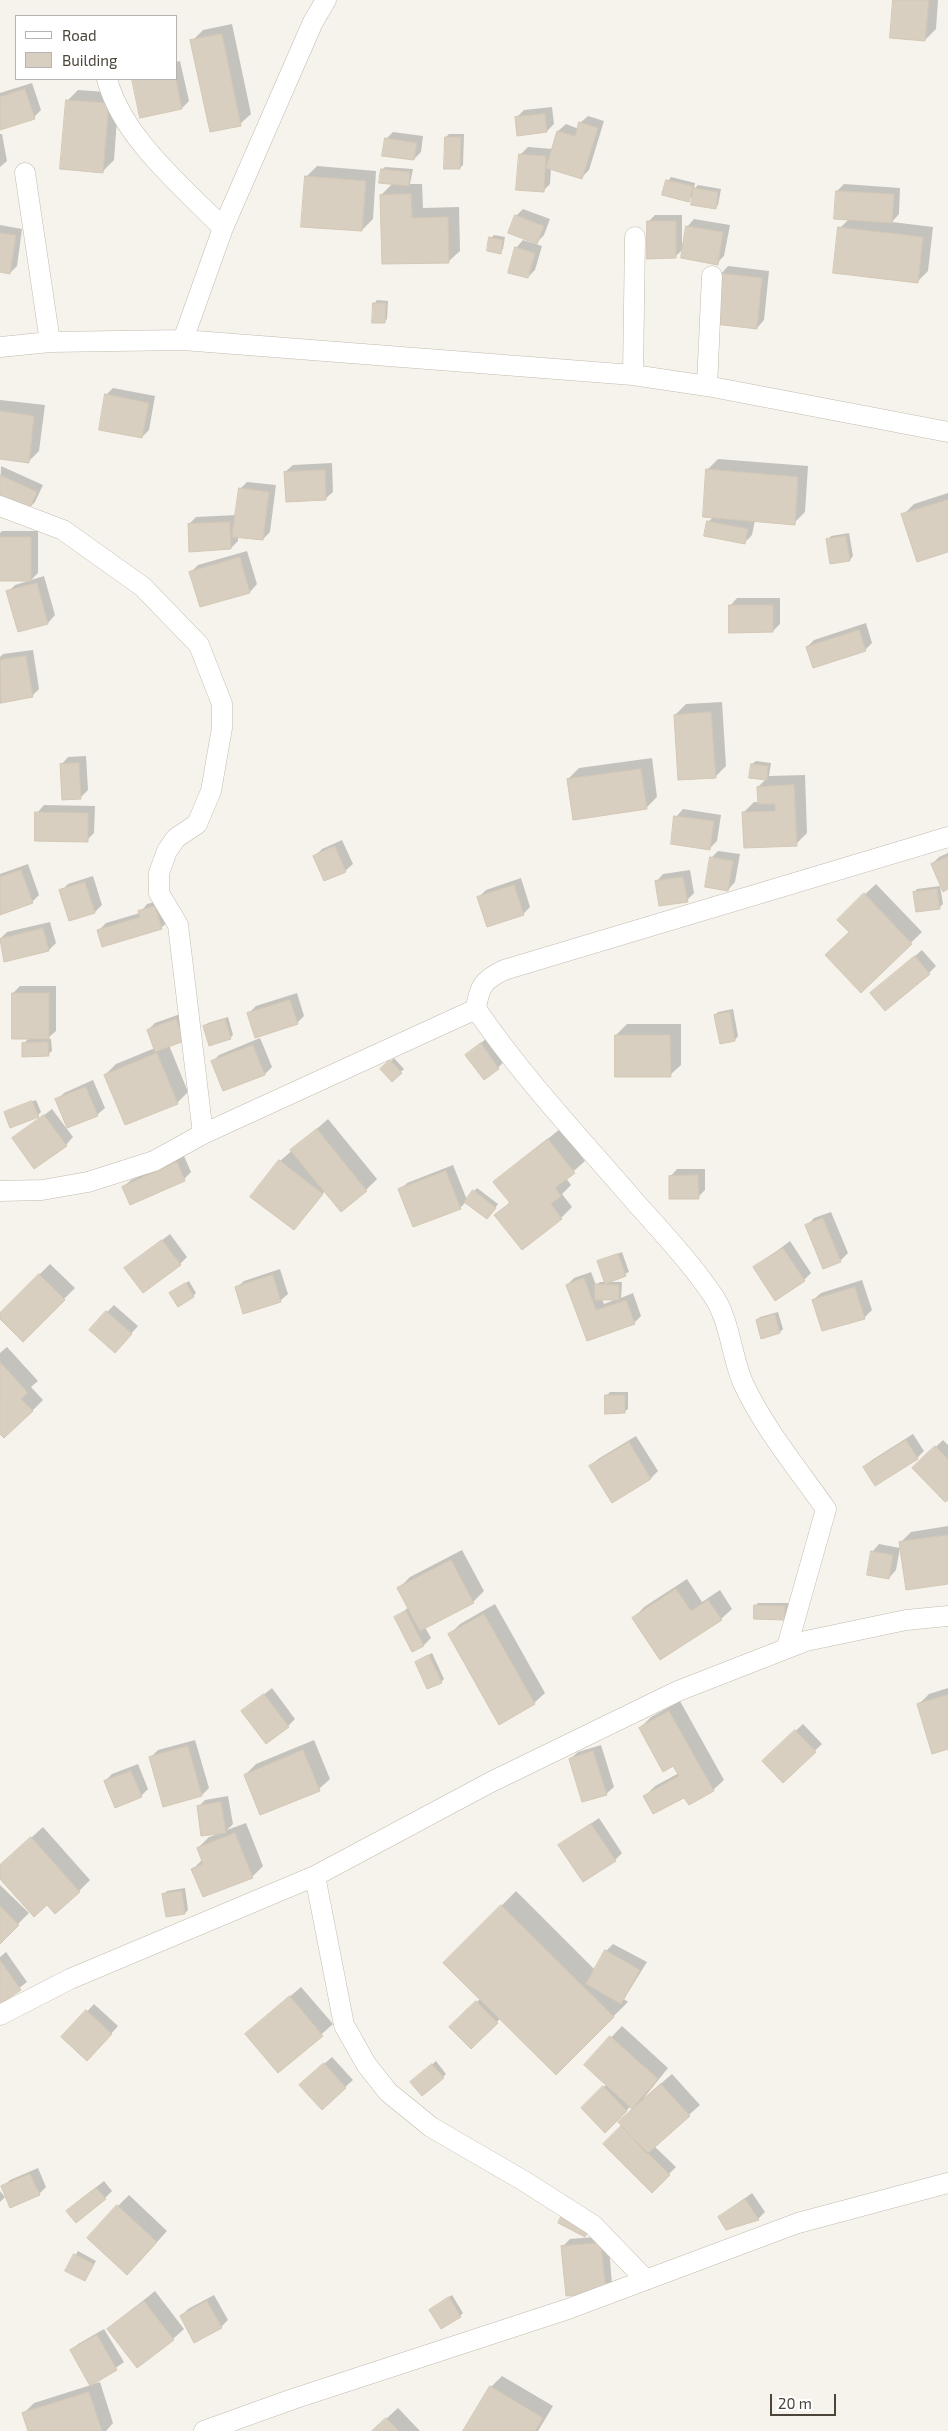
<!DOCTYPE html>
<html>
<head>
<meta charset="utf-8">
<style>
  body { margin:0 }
  #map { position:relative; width:948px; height:2431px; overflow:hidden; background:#f6f3ec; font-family:"Exo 2",sans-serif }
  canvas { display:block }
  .legend { position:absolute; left:15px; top:15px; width:162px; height:65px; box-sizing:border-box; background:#fff; border:1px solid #b7b4b0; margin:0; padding:6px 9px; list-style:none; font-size:15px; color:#4b4439 }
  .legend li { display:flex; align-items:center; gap:10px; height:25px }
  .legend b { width:25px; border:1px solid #b7b4b0 }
  .scale { position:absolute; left:770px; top:2394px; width:66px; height:22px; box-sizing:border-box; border:2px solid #4b4439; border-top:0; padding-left:6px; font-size:15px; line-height:18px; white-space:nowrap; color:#4b4439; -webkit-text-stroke:4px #fff; paint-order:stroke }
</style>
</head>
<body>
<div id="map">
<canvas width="948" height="2431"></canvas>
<ul class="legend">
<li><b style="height:6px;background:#fff"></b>Road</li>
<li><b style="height:14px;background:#d8cfc1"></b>Building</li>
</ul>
<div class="scale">20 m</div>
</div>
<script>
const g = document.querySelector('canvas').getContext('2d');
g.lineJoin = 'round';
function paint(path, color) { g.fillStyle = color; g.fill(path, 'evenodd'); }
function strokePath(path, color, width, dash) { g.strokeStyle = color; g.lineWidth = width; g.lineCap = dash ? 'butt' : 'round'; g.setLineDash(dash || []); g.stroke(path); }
paint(new Path2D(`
  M894,0H938L936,29L925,40Z
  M232,24L251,114L240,124L192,41L203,30Z
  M180,61L189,101L182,108L141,116L133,79H176V62Z
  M32,83L41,110L34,117L0,128V93Z
  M78,90L119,93L114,160L103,171L67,101Z
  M552,107L554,124L547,131L517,117L524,110Z
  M588,116L604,121L589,170L582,177L551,168L550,184L543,191L520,155L528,147L553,149L558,131L566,124L579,129L580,123Z
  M393,132L423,136L421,152L414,159L386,139Z
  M0,134H2L7,161L0,167Z
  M449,134H464L463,165L460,168L446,137Z
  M317,166L376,171L373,219L362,230L306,177Z
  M385,167L413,169L410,184H422L423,208L459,207L460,251L449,261L381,195L393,183L382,170Z
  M671,177L695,183L694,189L698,185L721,189L718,205L715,208L693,195L688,200L668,181Z
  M844,184L900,188L899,214L892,222L933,227L928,271L917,282L840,228L849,219L837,191Z
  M523,209L550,219L544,235L537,242L516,216Z
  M655,215H682V246L687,227L694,219L730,225L724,256L717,263L683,249L675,257L648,222Z
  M0,225L22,229L17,266L10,273L0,271Z
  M494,235L505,237L503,249L500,252L491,238Z
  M523,240L542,246L535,270L528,277L516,248Z
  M728,266L769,271L764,320L757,328L721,274Z
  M377,300L388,301L387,319L384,322L374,304Z
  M113,388L155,396L149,430L142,437L106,395Z
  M0,400L45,405L39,451L28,462L0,458Z
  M718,459L808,466L805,512L794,523L755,520L752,535L745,542L708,522L713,517L707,470Z
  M332,463L333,492L325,499L285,472L293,465Z
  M1,466L43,485L35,502L28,509L0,496Z
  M247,482L276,485L270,532L263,539L238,536V541L231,548L189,524L196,517L236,515L240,489Z
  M948,493V551L903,515L914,504Z
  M2,531H38V573L31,580L44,576L55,615L48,623L19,631L8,592L15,585L28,581L0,580V533Z
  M849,533L853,556L850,560L828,540L831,536Z
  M247,551L257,584L250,592L190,573L198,565Z
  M737,598H780V624L773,631L730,606Z
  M866,623L872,643L865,650L807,647L814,640Z
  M33,650L39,689L32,696L3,701L0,704V657L3,654Z
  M722,702L726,766L715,777L675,715L686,704Z
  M86,756L88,790L81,797L61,765L68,757Z
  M652,758L657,797L646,808L568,779L579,768Z
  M756,761L771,763L769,776L805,775L807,833L796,844L743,813L754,802H759L758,787L766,779L752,764Z
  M44,805L95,806L94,833L87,840L37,813Z
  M683,809L721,815L717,841L710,848L676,817Z
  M342,840L353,864L345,871L325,879L315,856L322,849Z
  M718,851L740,854L735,882L728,890L711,858Z
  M948,853V888L932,864L939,857Z
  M28,864L39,895L32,902L0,914V874Z
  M690,870L694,893L687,900L656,882L663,874Z
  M93,876L102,905L95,912L70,919L61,891L68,884Z
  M521,878L530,907L523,914L479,897L486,890Z
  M876,884L922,932L861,991L851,932L849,909Z
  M940,886L943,904L940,907L914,893L917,889Z
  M162,900L169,921L161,928L99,930L106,923L140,913L147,904Z
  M50,922L56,943L49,950L5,960L0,939L7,932Z
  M922,950L936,966L929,973L872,993Z
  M20,986H56V1031L47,1039H51L52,1051L48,1054L23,1044L29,1038L13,993Z
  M297,993L304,1016L297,1023L249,1013L256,1006Z
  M733,1009L738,1036L735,1040L715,1015L718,1012Z
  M183,1013L191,1033L169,1045L188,1092L177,1103L126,1124L105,1075L116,1064L155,1048L148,1030L155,1023Z
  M228,1017L233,1035L230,1038L205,1026L208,1023Z
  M627,1024H681V1065L670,1075L616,1035Z
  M488,1037L505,1060L498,1068L467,1055Z
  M260,1038L272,1067L265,1074L224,1090L212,1062L219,1055Z
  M394,1058L404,1069L392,1080L382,1070Z
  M93,1080L105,1108L97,1115L57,1100L64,1093Z
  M36,1100L41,1112L38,1115L5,1112Z
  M52,1109L73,1137L66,1145L14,1138Z
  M328,1119L377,1179L366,1190L325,1191L294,1229L252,1196L280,1161Z
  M560,1129L585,1161L566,1178L571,1185L562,1194L572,1207L561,1218L496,1215L510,1202L494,1182Z
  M184,1156L191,1172L184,1179L123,1187L131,1180Z
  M453,1165L467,1200L477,1188L498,1204L490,1215L466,1202L460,1208L400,1190L407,1183Z
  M677,1169H705V1190L698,1197L670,1177Z
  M831,1212L848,1253L841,1260L824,1267L807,1226L814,1218Z
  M170,1234L187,1257L180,1264L126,1268Z
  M790,1241L811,1273L804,1280L754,1268Z
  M622,1252L629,1272L607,1282H622L621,1298L633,1293L641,1316L634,1323L587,1340L567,1285L574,1278L591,1272L596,1285L600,1282H605L598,1262ZM602,1299H617L604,1304Z
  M50,1264L75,1288L23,1340L0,1314Z
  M280,1269L288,1294L280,1301L236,1288L244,1281Z
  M862,1280L872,1310L864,1318L813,1300L821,1293Z
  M189,1281L196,1293L193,1296L171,1293Z
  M114,1305L138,1326L122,1344L107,1312Z
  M778,1312L783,1329L780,1332L757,1320L760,1317Z
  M7,1347L38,1381L31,1387L43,1400L32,1411L0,1432V1353Z
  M610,1392H628V1409L624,1412L606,1396Z
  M913,1434L924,1451L917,1458L865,1467L872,1460Z
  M636,1436L658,1471L651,1478L612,1501L591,1466L598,1459Z
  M943,1440L948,1445V1498L914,1468Z
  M948,1526V1583L900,1543L911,1532Z
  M879,1544L900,1548L896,1570L889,1578L872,1552Z
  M462,1550L484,1591L473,1602L425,1627L431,1638L424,1645L412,1650L395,1618L409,1607L399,1588L410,1577Z
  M687,1579L702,1602L720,1590L732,1609L721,1619L634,1618L644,1607Z
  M758,1603H788V1616L784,1619L755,1606Z
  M495,1604L545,1693L534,1703L449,1635L460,1624Z
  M432,1653L444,1679L441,1682L416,1662Z
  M272,1688L295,1719L288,1726L243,1711Z
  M948,1688V1748L918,1705L929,1694Z
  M680,1701L724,1780L713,1790L685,1796L644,1797L655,1786L679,1773L674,1765L640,1728L651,1717Z
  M803,1724L822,1744L783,1781L771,1754Z
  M195,1740L209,1788L202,1795L151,1757L158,1750Z
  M314,1740L330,1779L319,1789L245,1775L256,1764Z
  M601,1745L614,1787L606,1794L570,1759L578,1752Z
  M138,1764L148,1789L141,1796L105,1781L112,1774Z
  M228,1796L233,1824L227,1830L246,1823L263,1866L252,1877L193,1869L203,1859L198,1848L209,1837L218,1834L198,1807L205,1800Z
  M599,1818L622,1853L615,1860L560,1845Z
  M43,1827L90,1880L79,1891L47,1903L0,1877V1866Z
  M0,1885L29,1913L0,1942Z
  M185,1888L188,1910L185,1913L164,1894L167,1891Z
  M516,1891L595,1970L606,1951L613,1944L647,1962L624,1999L628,2002L556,2073L501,2018L471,2047L451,2027L481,1998L445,1963Z
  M6,1952L27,1982L0,2003V1957Z
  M301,1987L333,2024L279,2072L258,2024Z
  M94,2004L118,2026L94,2053L63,2037Z
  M622,2026L668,2068L643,2099L672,2074L700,2105L654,2146L676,2167L652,2191L605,2144L623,2126L620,2122L633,2108L631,2106L605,2131L582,2108L607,2084L585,2065Z
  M332,2057L353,2080L322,2108L308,2078Z
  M436,2061L446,2074L443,2077L415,2079Z
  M38,2168L46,2187L39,2194L3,2187L10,2180Z
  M104,2181L112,2191L105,2198L75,2204Z
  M0,2191L5,2197L0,2202Z
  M752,2193L765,2212L758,2219L720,2217Z
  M129,2195L167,2231L138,2263L118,2206Z
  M608,2236L612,2284L605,2291L563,2246L570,2239Z
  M78,2251L96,2261L85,2279L67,2270Z
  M155,2291L184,2329L173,2339L108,2329Z
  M214,2295L228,2320L221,2327L181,2316L188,2309Z
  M452,2295L463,2313L460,2316L431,2310Z
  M104,2329L124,2362L93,2384L100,2382L113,2423L106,2431H29L23,2414L34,2403L91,2385L71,2351L78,2344Z
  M502,2376L553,2406L538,2431H464L491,2387Z
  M398,2408L420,2431H373Z`), '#0003');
const building = new Path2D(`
  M893,0H929L925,41L890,38Z
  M222,34L241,126L210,132L190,40Z
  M132,79H176L182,109L140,118Z
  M25,89L35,119L0,130V97Z
  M66,100L109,103L103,173L60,169Z
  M545,114L547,132L517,136L515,117Z
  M579,122L598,128L582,179L546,168L557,131L575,136Z
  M445,137H461L460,169H444Z
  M385,138L417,143L414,160L382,156Z
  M519,154L546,156L544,192L516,190Z
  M381,169L410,172L409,186L379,183Z
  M305,176L366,181L362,231L301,227Z
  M666,180L693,186L689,202L662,195Z
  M693,188L718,192L716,209L691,205Z
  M836,191L894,194L892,223L834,219Z
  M411,194L412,218L448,217L449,263L382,264L380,195Z
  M515,215L544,226L537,244L508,233Z
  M647,221H676V258L647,259Z
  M686,226L723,232L718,265L681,258Z
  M838,227L923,237L918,283L833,273Z
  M0,233L16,235L10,274L0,272Z
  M489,237L503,240L501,254L487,251Z
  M515,247L535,253L528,278L508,273Z
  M720,273L762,278L757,329L715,324Z
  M373,303H386L385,323H372Z
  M105,394L149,403L142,438L99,430Z
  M0,411L34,416L29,463L0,459Z
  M706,469L798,477L795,525L703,517Z
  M325,470L326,500L286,502L284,472Z
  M0,475L37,492L28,511L0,498Z
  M239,488L269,492L263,540L232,537Z
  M948,500V552L917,562L901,514Z
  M707,521L748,529L745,544L704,536Z
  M230,522L231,549L189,552L188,524Z
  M846,536L850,561L830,564L826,539Z
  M0,537H31V581H0Z
  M240,557L250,593L200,607L189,572Z
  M37,583L48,624L18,632L6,591Z
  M729,605H773V632L729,633Z
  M859,630L866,651L813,668L806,647Z
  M26,656L33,697L1,703L0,660Z
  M711,712L716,778L678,780L674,715Z
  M79,763L81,799L62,800L60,764Z
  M751,764L768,766L767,780L749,778Z
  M641,769L647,809L573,820L567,779Z
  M794,785L797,846L744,848L742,812L775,811V804H758L757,787Z
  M35,812L88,813V842L35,841Z
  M674,816L714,821L710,850L671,844Z
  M335,846L346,872L324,881L313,856Z
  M710,857L733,861L728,891L705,887Z
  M948,857V889L943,892L931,864Z
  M21,870L33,903L0,915V877Z
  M683,877L688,902L659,906L655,881Z
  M85,882L95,913L69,921L59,890Z
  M514,885L524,915L487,927L477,897Z
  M937,889L940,909L916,912L913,892Z
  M864,893L912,944L861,993L825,955L849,932L837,920Z
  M155,906L162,929L102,947L97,930L140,917L138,911Z
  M43,928L49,951L4,962L0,939Z
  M915,956L930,974L885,1011L870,993Z
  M12,993H49V1039H12Z
  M290,1000L298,1024L255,1038L247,1013Z
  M730,1012L735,1041L720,1044L714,1015Z
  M176,1019L184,1041L155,1052L147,1030Z
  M225,1019L231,1039L209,1046L203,1026Z
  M615,1035H670L671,1077H615Z
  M48,1042L49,1056L22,1057V1043Z
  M481,1043L499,1069L484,1080L465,1055Z
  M253,1045L265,1075L223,1091L211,1061Z
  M157,1053L178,1104L125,1125L104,1075Z
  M390,1060L402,1073L392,1082L380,1069Z
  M86,1087L98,1116L67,1128L55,1099Z
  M32,1101L39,1117L10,1128L4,1112Z
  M44,1115L67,1146L34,1169L12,1138Z
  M317,1129L367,1191L341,1212L290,1150Z
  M548,1139L575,1173L555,1188L561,1196L551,1204L562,1219L522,1250L494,1215L510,1203L493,1182Z
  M279,1160L323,1194L294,1230L250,1197Z
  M177,1162L185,1181L130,1205L122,1187Z
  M446,1171L461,1209L413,1227L398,1189Z
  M698,1175L699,1199H669V1176Z
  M473,1190L496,1208L487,1219L464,1202Z
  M823,1218L841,1262L823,1269L805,1225Z
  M162,1240L181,1265L143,1293L124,1268Z
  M783,1248L805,1281L775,1301L753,1267Z
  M618,1254L626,1276L605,1284L597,1261Z
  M39,1274L65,1300L23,1342L0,1319V1313Z
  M273,1275L281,1302L243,1314L235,1287Z
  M584,1278L596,1310L626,1300L635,1324L587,1341L566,1285Z
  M186,1283L194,1297L178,1307L169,1293Z
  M595,1284L619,1285V1300H595Z
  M855,1287L865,1319L822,1331L812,1300Z
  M106,1311L132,1334L115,1353L89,1330Z
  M775,1314L780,1333L761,1339L756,1320Z
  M0,1362L28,1393L21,1399L33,1411L4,1438L0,1434Z
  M605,1395H625V1413L605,1414Z
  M906,1440L918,1459L875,1486L863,1467Z
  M629,1442L651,1479L612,1503L589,1466Z
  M935,1446L948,1459V1500L945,1502L912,1468Z
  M948,1535V1584L906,1590L899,1542Z
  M871,1551L893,1555L889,1579L867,1575Z
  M451,1560L474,1603L420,1631L397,1588Z
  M676,1589L691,1611L708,1600L722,1620L660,1660L632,1618Z
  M754,1605L785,1606V1620L754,1619Z
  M406,1611L424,1646L412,1652L394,1617Z
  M484,1614L535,1704L499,1725L448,1634Z
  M429,1655L442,1683L427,1689L415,1662Z
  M264,1694L289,1727L266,1744L241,1711Z
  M948,1695V1749L932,1754L917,1704Z
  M669,1711L714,1791L689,1805L684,1798L653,1814L643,1796L679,1776L673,1766L663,1772L639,1728Z
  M795,1730L816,1752L783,1783L762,1761Z
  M188,1746L202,1796L163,1807L149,1757Z
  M303,1750L320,1791L260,1815L244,1775Z
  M593,1751L607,1795L582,1802L569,1759Z
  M131,1771L142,1797L115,1808L104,1781Z
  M221,1802L226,1833L201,1836L197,1806Z
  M591,1824L616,1861L583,1882L558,1845Z
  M235,1833L253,1878L203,1897L191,1869L203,1864L197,1848Z
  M31,1837L80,1892L55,1914L47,1905L34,1917L0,1879V1865Z
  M182,1891L185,1914L166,1917L162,1894Z
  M501,1905L614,2017L556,2075L443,1963Z
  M0,1906L19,1925L0,1944Z
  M605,1950L640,1970L621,2004L586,1984Z
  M0,1960L21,1990L0,2004Z
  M290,1996L323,2036L278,2073L245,2034Z
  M476,2001L498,2023L471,2049L449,2027Z
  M86,2010L112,2034L87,2061L61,2037Z
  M610,2036L658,2079L632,2109L584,2065Z
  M324,2063L346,2088L322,2110L299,2085Z
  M432,2064L444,2078L422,2096L410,2082Z
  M661,2084L690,2116L647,2154L618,2122Z
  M603,2086L627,2111L605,2133L581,2108Z
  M621,2126L670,2175L652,2193L603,2144Z
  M30,2174L40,2195L10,2208L1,2186Z
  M96,2188L106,2199L76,2223L66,2211Z
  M745,2199L759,2220L726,2230L718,2217Z
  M117,2205L157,2242L127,2275L87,2238Z
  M564,2211L591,2226L585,2237L558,2223Z
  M601,2243L606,2292L566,2296L561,2246Z
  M74,2254L94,2264L85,2281L65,2271Z
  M449,2297L461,2317L441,2329L429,2310Z
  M144,2301L174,2340L137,2368L107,2329Z
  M207,2301L222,2328L194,2343L180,2316Z
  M97,2335L117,2370L90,2386L70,2350Z
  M490,2386L543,2418L535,2431H463Z
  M89,2392L102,2431H28L22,2413Z
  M386,2418L399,2431H372Z`);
paint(building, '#d8cfc1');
strokePath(building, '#d3c7b4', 1);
const minor = new Path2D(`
  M107,79C122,137 182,186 223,228
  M25,173L50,342
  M183,340L223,228L313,22L326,0
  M0,347L50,342L183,340L633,375L707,386L948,432
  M633,375L635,237
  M707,386L712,276
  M0,506L63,530L143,587L199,645L222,704V728L211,791L197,824L176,838L167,851L159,873V893L178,925L203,1134
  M476,1009C524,1079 582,1140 637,1204C663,1233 690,1262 712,1294C730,1319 731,1355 743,1383C764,1428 797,1468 826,1509L787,1647
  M0,1191L42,1190L88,1182L154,1161L203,1134L476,1009C479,987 483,980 504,970L948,837
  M315,1876L344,2025L366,2064L388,2092L431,2127L524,2181L593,2225L646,2280
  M0,2015L70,1979L315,1876L491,1782L678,1691L806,1641L906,1620L948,1616
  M204,2431L293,2399L568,2309L798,2223L948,2183`);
strokePath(minor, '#c2bbae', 21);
strokePath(minor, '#fff', 20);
</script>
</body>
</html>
